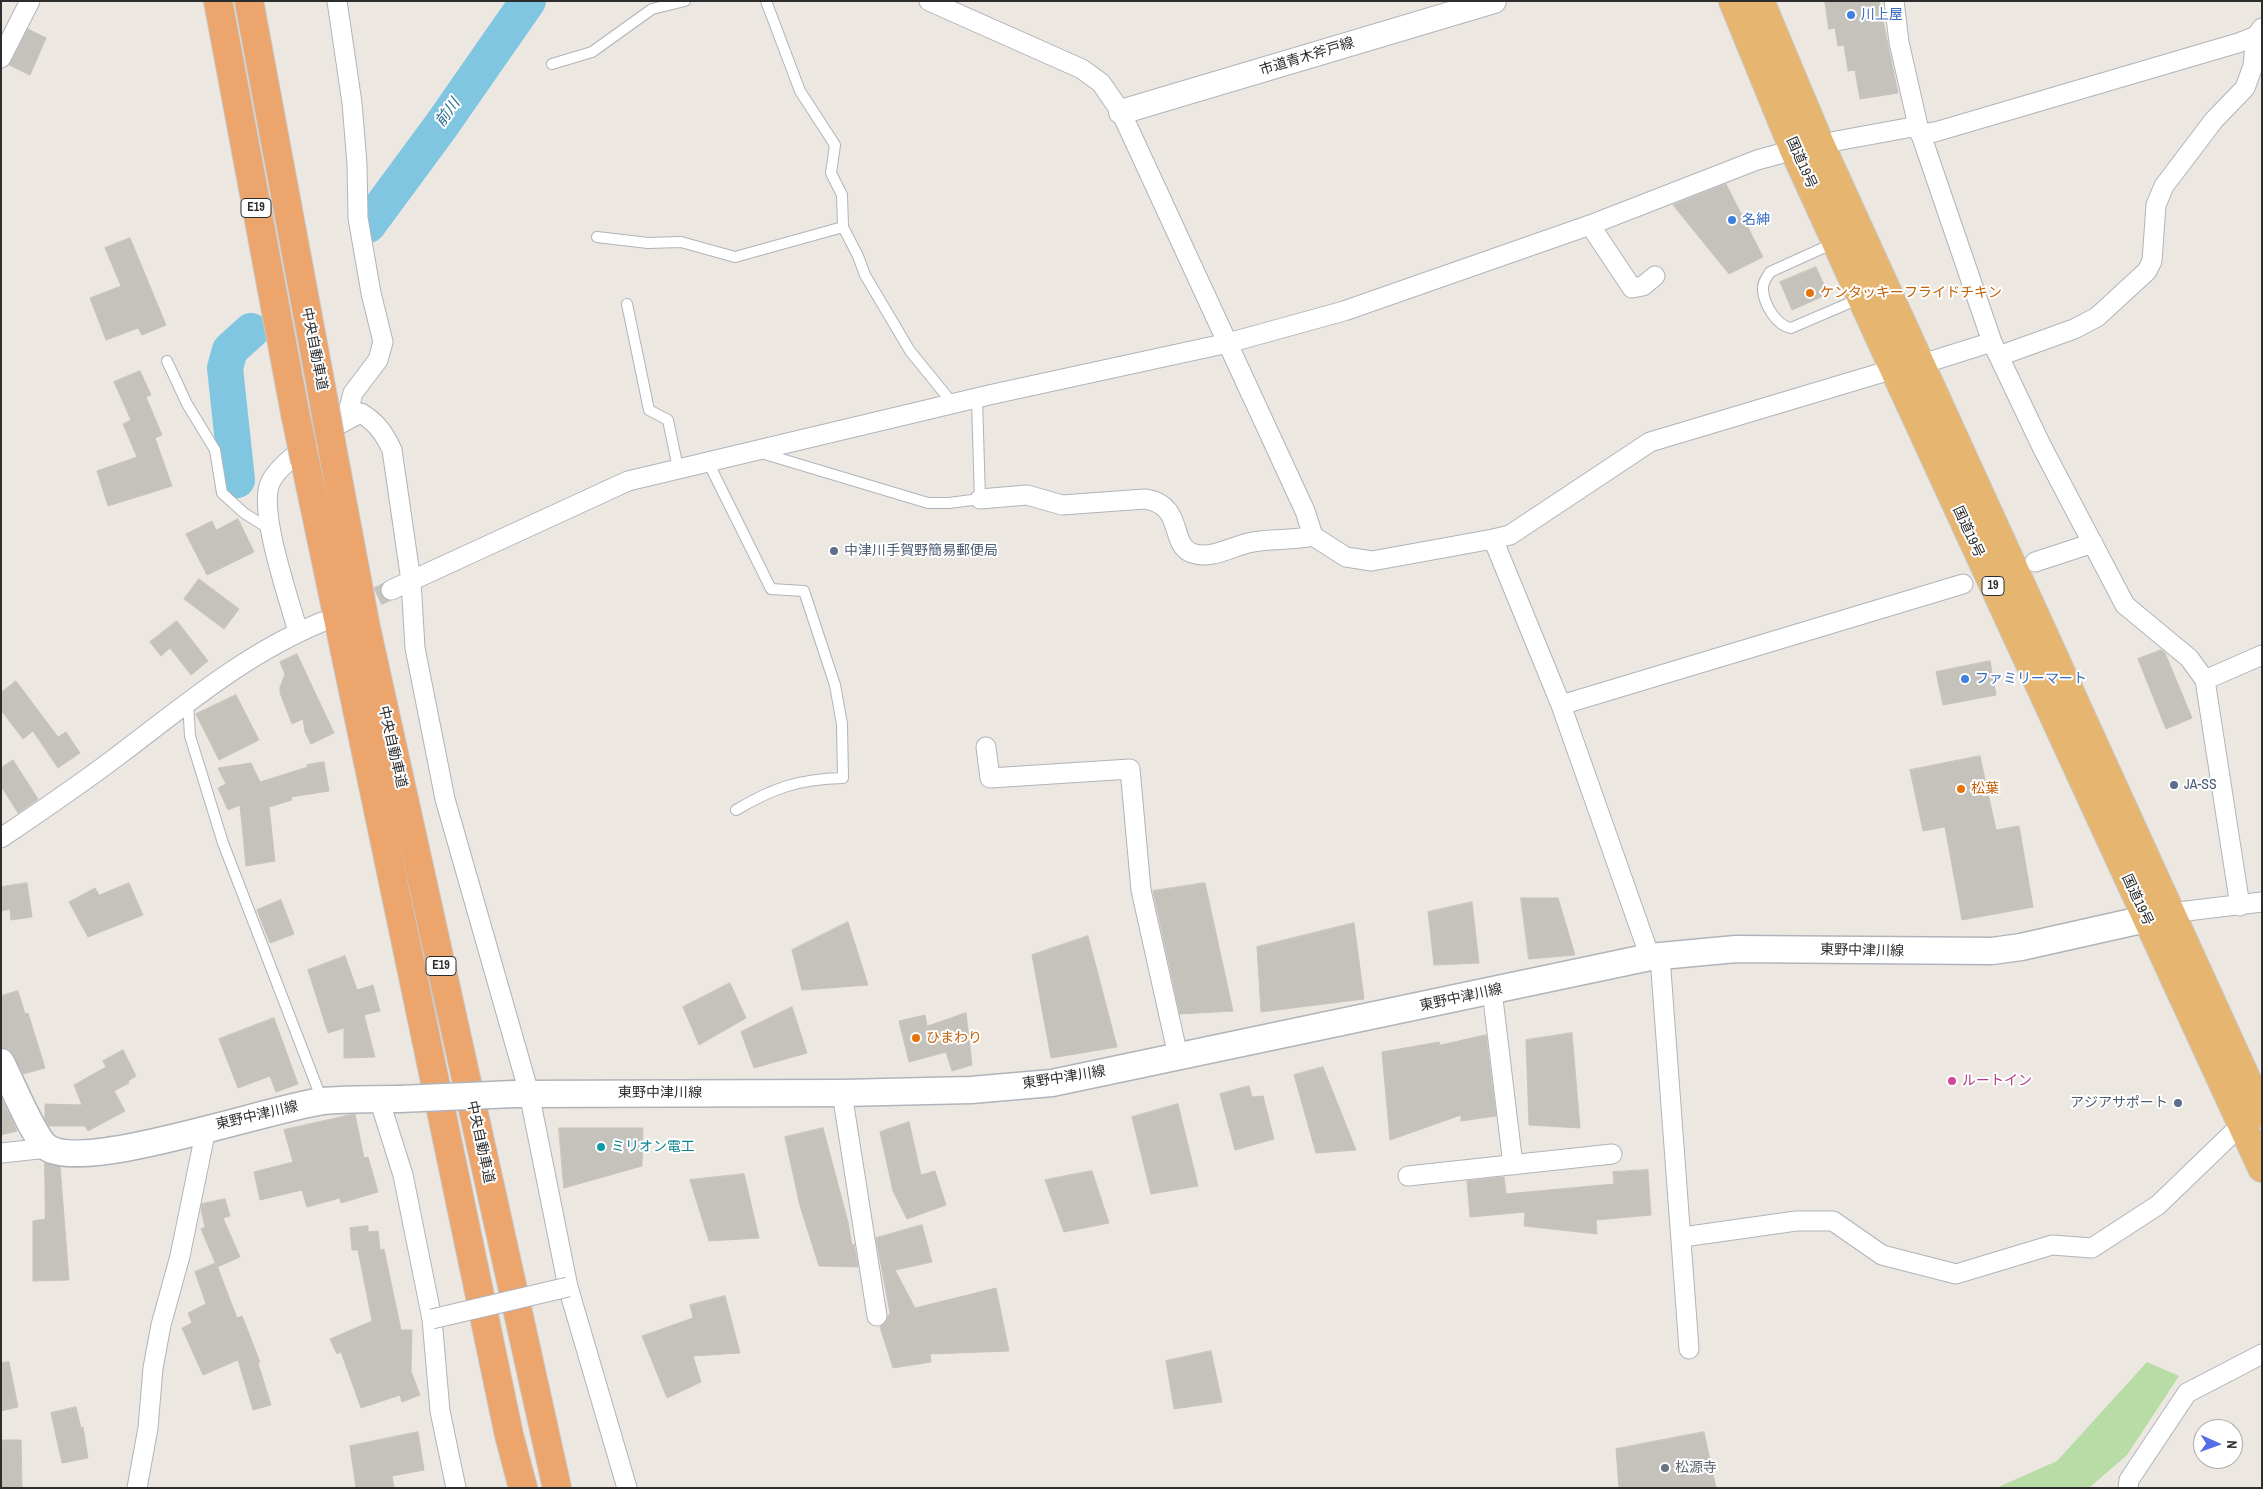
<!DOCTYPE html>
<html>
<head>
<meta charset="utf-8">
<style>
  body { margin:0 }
  #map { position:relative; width:2263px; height:1489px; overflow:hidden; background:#ece8e1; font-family:"Archivo Narrow",sans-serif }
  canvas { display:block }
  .frame { position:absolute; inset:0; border:2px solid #2d2d2d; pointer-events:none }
  .north { position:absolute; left:2193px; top:1419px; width:50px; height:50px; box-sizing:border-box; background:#fff; border:1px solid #ababab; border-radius:50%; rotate:92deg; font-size:14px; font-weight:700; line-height:20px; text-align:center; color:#2d2d2d }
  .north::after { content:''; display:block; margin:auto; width:18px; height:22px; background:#566ee5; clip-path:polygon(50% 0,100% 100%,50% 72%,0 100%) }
</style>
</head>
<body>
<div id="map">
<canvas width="2263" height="1489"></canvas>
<div class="frame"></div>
<div class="north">N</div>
</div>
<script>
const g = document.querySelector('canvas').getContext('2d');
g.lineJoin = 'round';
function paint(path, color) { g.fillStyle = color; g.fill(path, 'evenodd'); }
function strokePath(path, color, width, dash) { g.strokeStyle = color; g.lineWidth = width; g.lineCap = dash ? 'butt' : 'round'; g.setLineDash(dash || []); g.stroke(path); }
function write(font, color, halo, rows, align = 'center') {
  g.font = font + ' "Archivo Narrow","Noto Sans JP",sans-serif'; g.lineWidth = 4; g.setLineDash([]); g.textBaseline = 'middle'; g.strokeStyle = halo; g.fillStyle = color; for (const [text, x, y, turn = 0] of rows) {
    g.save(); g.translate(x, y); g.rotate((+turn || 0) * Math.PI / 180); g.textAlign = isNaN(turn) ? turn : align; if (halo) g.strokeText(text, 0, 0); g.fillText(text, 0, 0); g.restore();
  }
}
paint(new Path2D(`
  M2147,1362L2179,1376L2127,1455L2089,1488H1996L2057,1461Z`), '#b7dca5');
strokePath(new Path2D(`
  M368,225L441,126L528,1
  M237,480L225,368L230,350L251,331`), '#81c6e1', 36);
const building = new Path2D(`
  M1825,1H1879L1898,93L1860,99L1855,70L1848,71L1844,45L1838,46L1835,28L1829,29Z
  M28,29L46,38L30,75L9,65Z
  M1726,184L1763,257L1729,274L1673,205Z
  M130,238L166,325L142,335L138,328L106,340L90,298L121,286L105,248Z
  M1816,267L1828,294L1792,310L1780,282Z
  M140,371L151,395L146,397L162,435L155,438L172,486L108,506L97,471L137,457L123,424L131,420L114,382Z
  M238,519L254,552L207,575L186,534L212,521L216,530Z
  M199,579L239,609L224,629L184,599Z
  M177,621L208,661L191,675L170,648L161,656L150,642Z
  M2161,650L2165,653L2192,718L2166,729L2138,659Z
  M297,654L334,733L311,744L305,732L303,719L292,724L280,693V687L285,674L280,662Z
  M1990,661L1996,695L1943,705L1936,672Z
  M16,681L58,737L66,732L80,753L58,768L33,731L23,739L1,710V693Z
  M236,695L259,740L219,760L196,714Z
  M1980,756L1996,830L2019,826L2033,907L1962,920L1945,827L1923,831L1910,770Z
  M13,760L38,799L18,813L1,786V768Z
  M324,762L329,791L291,797L292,800L269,807L275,861L246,866L240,805L228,810L218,788L226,784L218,768L251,763L260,782L308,767L307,765Z
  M27,883L32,917L11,920L10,909L1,911V887Z
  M129,883L143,915L88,937L69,902L95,888L99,895Z
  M1205,883L1233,1011L1180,1014L1153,891Z
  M1521,898H1558L1575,955L1529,959Z
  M281,900L294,934L270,943L257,910Z
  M1472,902L1479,963L1434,965L1428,912Z
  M848,922L868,985L802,990L792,950Z
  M1354,923L1364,999L1261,1012L1257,947Z
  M1088,936L1117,1047L1051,1058L1032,955Z
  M345,956L357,990L373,985L380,1011L364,1015L375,1057L344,1058V1028L328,1033L308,970Z
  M730,983L746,1018L699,1045L683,1007Z
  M18,991L25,1014L28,1013L45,1068L23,1074L14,1055L9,1049L1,1047V996Z
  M792,1007L807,1053L754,1068L741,1032Z
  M966,1013L972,1065L952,1071L946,1052L909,1062L899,1021L925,1015L927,1026Z
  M274,1018L298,1084L276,1092L270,1076L238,1088L219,1039Z
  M1572,1033L1580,1128L1529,1125L1526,1040Z
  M1486,1035L1496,1116L1461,1121V1115L1390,1140L1382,1052L1439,1042L1440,1045Z
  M123,1050L136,1076L128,1081L129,1083L114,1091L125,1111L88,1131L85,1126H49L45,1119V1104L82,1105L74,1085L106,1067L103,1061Z
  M1323,1067L1356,1150L1316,1153L1294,1075Z
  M1249,1086L1252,1097L1263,1096L1274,1139L1235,1150L1220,1094Z
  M1,1098L17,1131L1,1135Z
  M1178,1104L1198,1186L1151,1194L1132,1117Z
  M355,1114L364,1158L368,1157L378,1192L341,1203L340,1198L307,1207L302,1190L260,1200L254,1172L293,1162L284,1130Z
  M909,1122L921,1175L935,1171L946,1205L907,1219L893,1191L880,1132Z
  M559,1128H643L642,1166L564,1188Z
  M823,1128L848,1222L852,1245L854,1244L858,1267L819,1266L800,1206L785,1137Z
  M45,1163L60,1166L69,1280L33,1281V1221L45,1219Z
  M1648,1170L1651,1215L1596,1220L1597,1234L1524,1226L1525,1212L1470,1217L1467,1181L1504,1177L1506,1194L1614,1184L1613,1172Z
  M1092,1171L1109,1223L1064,1232L1045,1180Z
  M744,1174L759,1238L709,1241L690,1180Z
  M225,1199L230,1216L223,1218L240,1257L217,1267L201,1229L205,1227L201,1210L202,1204Z
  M922,1225L932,1262L895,1270L915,1308L996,1288L1009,1351L930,1354L931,1362L893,1368L880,1327L884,1324L890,1313L876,1238Z
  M368,1226V1232L378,1231L380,1250L384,1249L401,1330H412L411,1371L420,1395L402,1402L400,1395L361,1408L341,1352L337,1354L330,1339L372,1321L358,1250H352L350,1228Z
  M216,1263L237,1318L242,1316L260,1362L258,1363L271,1405L253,1410L238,1360L203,1375L182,1328L192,1323L188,1313L206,1304L195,1272Z
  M725,1296L740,1353L693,1356L701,1382L667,1398L642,1336L693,1318L690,1305Z
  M1211,1351L1222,1402L1174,1409L1166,1361Z
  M9,1362L18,1407L1,1411V1363Z
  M76,1407L81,1428L83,1427L88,1458L62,1463L51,1413Z
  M418,1432L424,1470L392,1476L394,1488H356L350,1446Z
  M1704,1432L1716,1488H1619L1616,1449Z
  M1,1440H21L22,1488H1Z`);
paint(building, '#c5c2bc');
strokePath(building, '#c8c3bb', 1);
strokePath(new Path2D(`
  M352,608L391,590`), '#c6c3bd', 19, [19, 9]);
const service = new Path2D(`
  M766,1L800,91L835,145L831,173L842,195L843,227L858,256L865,275L910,351L954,405
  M552,64L592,52L652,9L685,1
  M597,237L648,243L681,242L735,257L843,227
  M1834,243L1770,272C1767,277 1762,283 1763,290C1764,305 1777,326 1791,328L1861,298
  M627,304L649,410L668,420L678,468
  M167,361L187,404L215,450L222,493L244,513L271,530
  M758,452L928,503H949L980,499L977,399
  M708,462L771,589L804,591L835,685L842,724L843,778C799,779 773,788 736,810
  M188,702L190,736L223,843L322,1100`);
const minor = new Path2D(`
  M337,1L352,103L357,164L358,218L371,293L383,342L378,360L353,393L346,420
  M929,1L1082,69L1101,83L1121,112L1305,511L1313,536L1346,557L1372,561L1493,539L1510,535L1650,442L1894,369
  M1894,1L1899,42L1918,126L1992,342L2042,447L2125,605L2189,658L2205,680L2240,906
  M1,58L30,1
  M1920,134L1935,132L2238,43L2256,36L2262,28
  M1820,144L1918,126
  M1590,225L1632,288L1643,286L1655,276
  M1999,356L2074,329L2097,317L2147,271L2152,261L2156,205L2164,186L2214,120L2245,88L2253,66L2256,36
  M1922,364L1992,342
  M980,499L1027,495L1062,505L1145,499C1185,505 1169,545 1192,553C1210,560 1231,547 1248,543C1269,538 1291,541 1313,536
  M1493,539L1561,705L1650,957
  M2035,562L2093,543
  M391,590L628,481L989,395L1228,343L1344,311L1590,225L1757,160L1794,150
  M298,632C289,599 260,516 269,486C276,462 338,423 361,413C377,423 384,433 392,450L411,581L415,648L445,799L529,1093L568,1287L627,1488
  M2205,680L2262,655
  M1561,705L1963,584
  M986,747L990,778L1130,769L1141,890L1178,1056
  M1,838C41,811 81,784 119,755C184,706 246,653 322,622
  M2170,913L2262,902
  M1660,957L1689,1349
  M1492,991L1513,1165
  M842,1093L877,1316
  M379,1099L403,1175L432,1319L440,1411L456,1488
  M1,1153L48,1148
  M1408,1176L1612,1154
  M1683,1237L1796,1221H1833L1882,1255L1956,1274L2052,1245L2092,1248L2158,1205L2241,1125
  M137,1488L148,1428L153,1368L161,1325L180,1256L206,1129
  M2128,1488L2129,1480L2187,1393L2262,1354`);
const tertiary = new Path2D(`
  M1121,112L1494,1`);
const secondary = new Path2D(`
  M1,1062C10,1079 34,1139 48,1148C87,1172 270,1108 323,1101C348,1099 374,1099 399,1099
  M514,1094L842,1093L971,1090L1052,1083L1650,957L1736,949L1992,951L2021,947L2168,914`);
const trunk = new Path2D(`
  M1733,1L1794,150L1894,369L2262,1168
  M1760,1L1820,144L2262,1113`);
const motorway = new Path2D(`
  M218,1L295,413
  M249,1L322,392
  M331,442L366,628L557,1488
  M305,461L509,1435L523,1488`);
strokePath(service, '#b1b3bb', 12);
strokePath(minor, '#b1b3bb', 21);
strokePath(tertiary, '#b1b3bb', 26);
strokePath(secondary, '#b1b3bb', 29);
strokePath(trunk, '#c8c8c8', 30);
strokePath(motorway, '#c8c8c8', 30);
strokePath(service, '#fff', 10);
strokePath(minor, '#fff', 19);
strokePath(tertiary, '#fff', 24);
strokePath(secondary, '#fff', 26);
strokePath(trunk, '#e6b670', 28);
strokePath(motorway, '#eba56d', 28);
const minorBridge = new Path2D(`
  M432,1319L568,1287`);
const secondaryBridge = new Path2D(`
  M399,1099L514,1094`);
const motorwayBridge = new Path2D(`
  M322,392L331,442
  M295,413L305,461`);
strokePath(minorBridge, '#b1b3bb', 21, []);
strokePath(secondaryBridge, '#b1b3bb', 29, []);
strokePath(motorwayBridge, '#c8c8c8', 30, []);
strokePath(minorBridge, '#fff', 19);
strokePath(secondaryBridge, '#fff', 26);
strokePath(motorwayBridge, '#eba56d', 28);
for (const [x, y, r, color] of [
  [1851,15,5,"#3f7fe0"],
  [1732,220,5,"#3f7fe0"],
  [1810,293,5,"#e8710a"],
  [834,551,5,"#5c6f8a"],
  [1965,679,5,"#3f7fe0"],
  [2174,785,5,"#5c6f8a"],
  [1961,789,5,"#e8710a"],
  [916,1038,5,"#e8710a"],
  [1952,1081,5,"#d1479c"],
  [2178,1103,5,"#5c6f8a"],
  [601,1147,5,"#0f9aa8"],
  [1665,1468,5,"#6b7280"]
]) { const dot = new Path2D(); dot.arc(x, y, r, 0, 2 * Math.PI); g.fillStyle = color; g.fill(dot); strokePath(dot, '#fff', 2); }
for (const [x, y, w] of [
  [256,208,30],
  [1993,586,22],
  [441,966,30]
]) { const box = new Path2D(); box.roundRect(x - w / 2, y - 9.5, w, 19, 4); g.fillStyle = '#fff'; g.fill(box); strokePath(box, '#2d2d2d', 1); }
write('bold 12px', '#2d2d2d', null, [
  ["E19",256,208],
  ["19",1993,586],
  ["E19",441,966]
]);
write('14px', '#366cbe', '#fff', [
  ["川上屋",1861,15],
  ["名紳",1742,220],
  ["ファミリーマート",1975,679]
], 'left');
write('14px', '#2d2d2d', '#fff', [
  ["市道青木斧戸線",1307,57,-17],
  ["国道19号",1801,163,66],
  ["中央自動車道",314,349,79],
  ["国道19号",1968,532,65],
  ["中央自動車道",392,747,77],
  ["国道19号",2137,900,65],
  ["東野中津川線",1862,951,1],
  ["東野中津川線",1461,998,-12],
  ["東野中津川線",1064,1078,-9],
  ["東野中津川線",660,1093],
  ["東野中津川線",257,1116,-13],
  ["中央自動車道",480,1142,78]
]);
write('14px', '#c56008', '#fff', [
  ["ケンタッキーフライドチキン",1820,293],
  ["松葉",1971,789],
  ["ひまわり",926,1038]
], 'left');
write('14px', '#4e5e75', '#fff', [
  ["中津川手賀野簡易郵便局",844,551],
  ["JA-SS",2184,785],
  ["アジアサポート",2168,1103,"right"]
], 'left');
write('14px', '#b23c85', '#fff', [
  ["ルートイン",1962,1081]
], 'left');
write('14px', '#0d838f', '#fff', [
  ["ミリオン電工",611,1147]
], 'left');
write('14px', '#5b616d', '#fff', [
  ["松源寺",1675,1468]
], 'left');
write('italic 15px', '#1e678f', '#fff', [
  ["前川",448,113,-54]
]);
</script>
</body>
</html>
